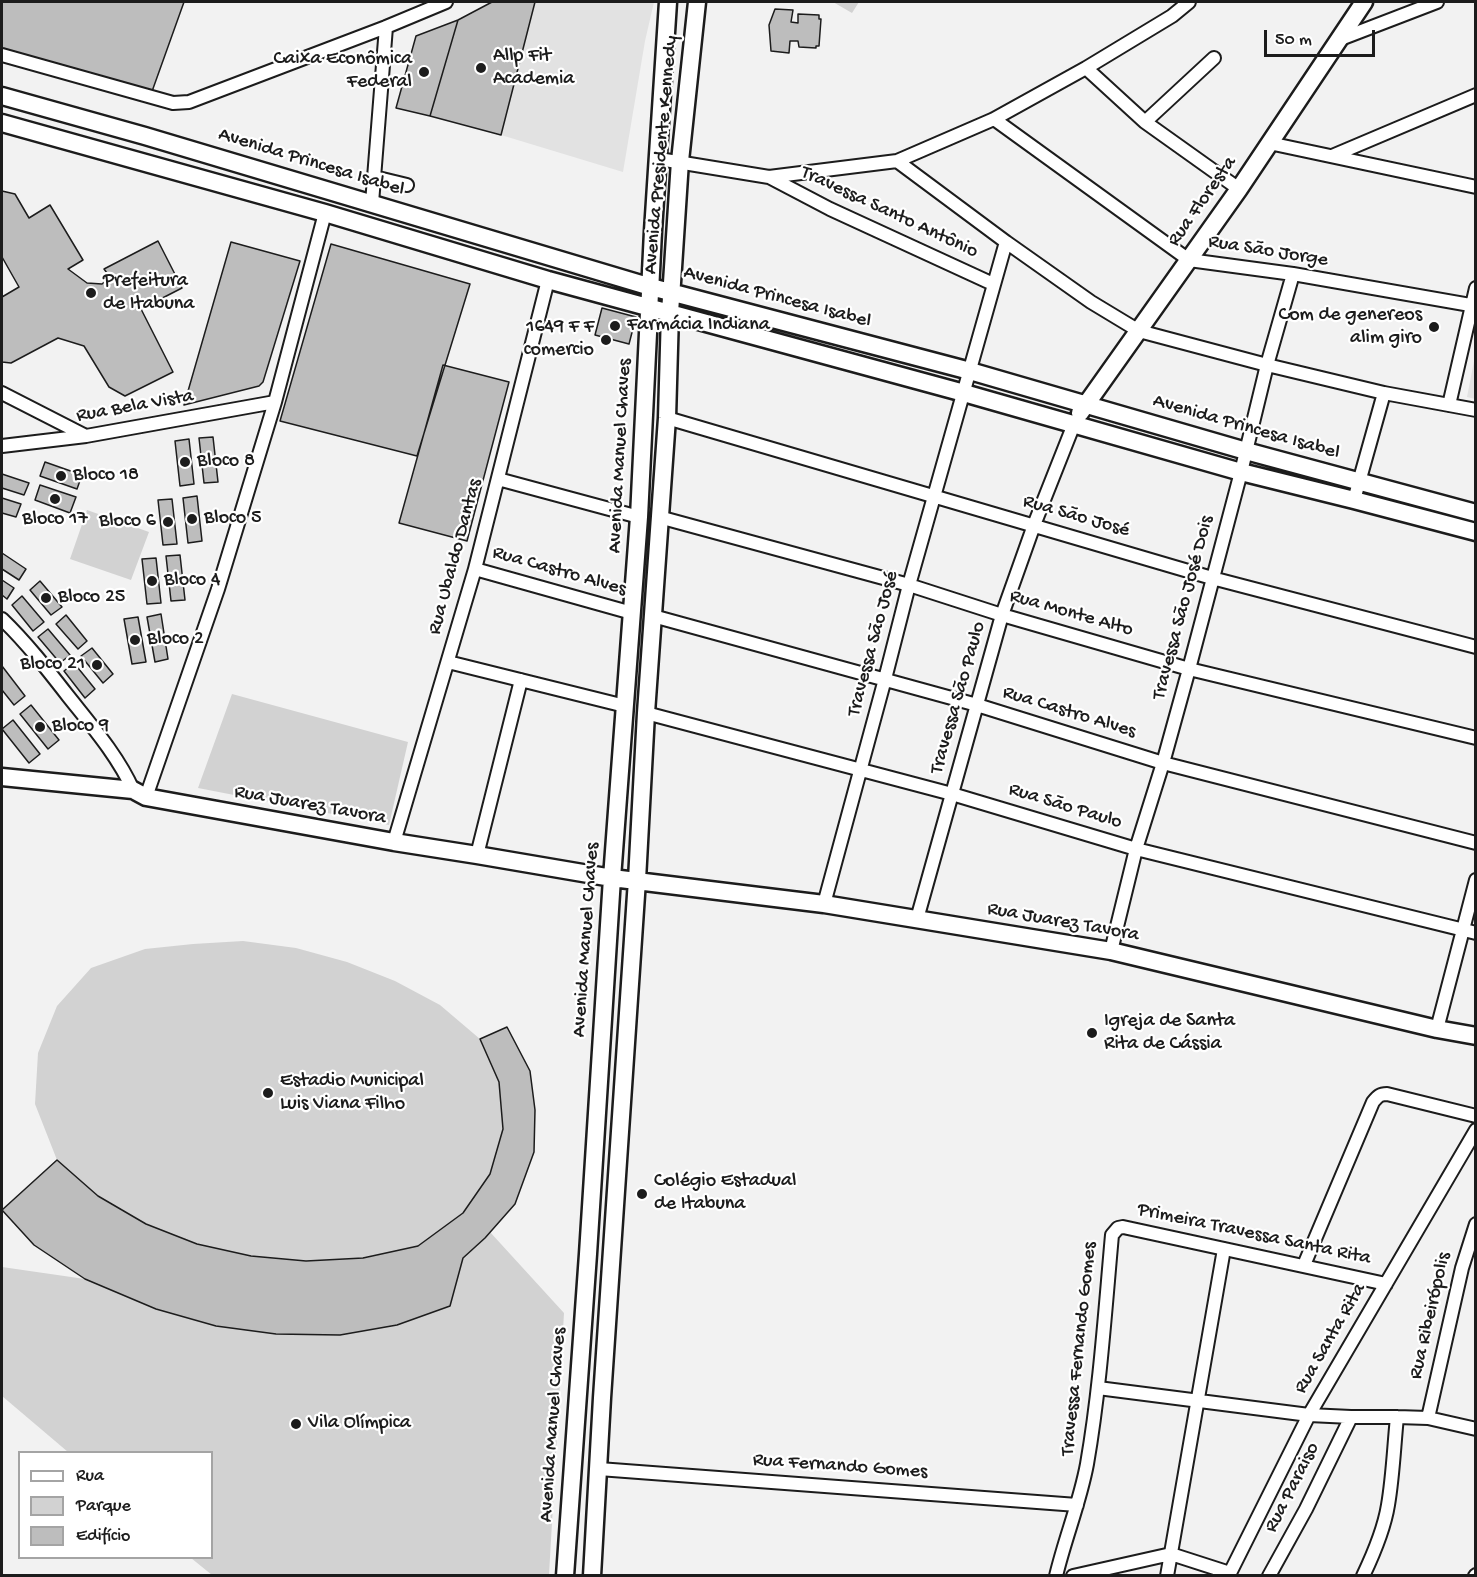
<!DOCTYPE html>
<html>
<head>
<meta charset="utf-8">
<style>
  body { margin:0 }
  #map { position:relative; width:1477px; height:1577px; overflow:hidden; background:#f2f2f2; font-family:"Gochi Hand",sans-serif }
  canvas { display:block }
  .frame { position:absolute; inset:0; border:3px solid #1c1c1c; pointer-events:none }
  .legend { position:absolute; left:18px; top:1451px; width:195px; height:108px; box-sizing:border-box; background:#fff; border:2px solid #a4a4a4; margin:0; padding:8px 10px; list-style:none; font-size:18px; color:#1c1c1c }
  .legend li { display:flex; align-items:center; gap:12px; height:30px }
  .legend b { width:30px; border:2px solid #a4a4a4 }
  .scale { position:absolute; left:1264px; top:30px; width:111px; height:27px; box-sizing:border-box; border:3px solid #1c1c1c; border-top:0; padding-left:8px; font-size:18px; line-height:21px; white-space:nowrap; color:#1c1c1c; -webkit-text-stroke:4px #fff; paint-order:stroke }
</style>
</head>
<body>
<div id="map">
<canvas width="1477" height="1577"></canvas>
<div class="frame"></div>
<ul class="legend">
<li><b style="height:8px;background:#fff"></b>Rua</li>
<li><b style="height:16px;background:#d2d2d2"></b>Parque</li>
<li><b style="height:16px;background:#bdbdbd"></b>Edifício</li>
</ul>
<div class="scale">50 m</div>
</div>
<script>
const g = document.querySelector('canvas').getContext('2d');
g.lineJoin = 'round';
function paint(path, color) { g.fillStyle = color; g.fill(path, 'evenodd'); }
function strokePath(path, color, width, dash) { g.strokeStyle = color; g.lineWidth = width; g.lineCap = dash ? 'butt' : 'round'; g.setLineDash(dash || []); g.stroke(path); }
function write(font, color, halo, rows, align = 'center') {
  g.font = font + ' "Gochi Hand",sans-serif'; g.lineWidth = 4.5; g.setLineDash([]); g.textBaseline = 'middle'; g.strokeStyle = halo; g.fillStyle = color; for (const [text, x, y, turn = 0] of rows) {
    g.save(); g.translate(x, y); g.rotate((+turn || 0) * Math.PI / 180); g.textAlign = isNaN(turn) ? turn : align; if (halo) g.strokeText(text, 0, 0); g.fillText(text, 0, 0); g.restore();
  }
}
paint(new Path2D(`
  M535,2H654L645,41L623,172L501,135Z
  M1475,356V399L1467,397Z`), '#e2e2e2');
paint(new Path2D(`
  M833,2H859L852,13Z
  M87,510L149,532L131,580L70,559Z
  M232,694L408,742L389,825L198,788Z
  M243,941L296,948L347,962L395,981L440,1005L480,1039L499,1082L503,1129L490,1174L463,1213L418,1246L363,1258L306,1261L251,1256L197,1244L146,1224L98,1196L57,1160L35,1104L38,1053L57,1006L91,968L145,949L193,944Z
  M490,1232L564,1313L549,1575H212L191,1558H212V1452H68L2,1396V1267L85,1279L156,1309L217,1326L276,1334L340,1335L397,1325L450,1306L463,1258Z`), '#d2d2d2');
const building = new Path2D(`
  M2,2H184L150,97L2,50Z
  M492,2H535L501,135L430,116L458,20Z
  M775,9L793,10L791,22L798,23V14L819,15V19H821L819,46H816V48L799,47L798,41H790L789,53L771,51L769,25Z
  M458,20L430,116L396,108L416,36Z
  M2,191L15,194L29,218L50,205L83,260L68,269L87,283L102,284L110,277L104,269L158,241L182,288L141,309L173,372L125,396L109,387L84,346L58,338L11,363L2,362V297L19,287L2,257Z
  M231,242L300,261L263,382L259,386L184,405Z
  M331,244L470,284L417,456L280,421Z
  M602,308L636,317L629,344L595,335Z
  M443,365L509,382L467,541L399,523Z
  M213,437L218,482L204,483L199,438Z
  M189,439L194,484L180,486L175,441Z
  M45,462L82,475L77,489L40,476Z
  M2,474L29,483L24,495L2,488Z
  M40,485L76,497L70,513L35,500Z
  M197,496L202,541L188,543L183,498Z
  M2,498L21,504L16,517L2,513Z
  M172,499L177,544L163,545L158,500Z
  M2,553L26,569L19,580L2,569Z
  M180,555L185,600L171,601L166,556Z
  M156,558L161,603L147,604L142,559Z
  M2,580L14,588L7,599L2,595Z
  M40,581L62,607L51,615L30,590Z
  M22,596L44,622L33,631L12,605Z
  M161,614L168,659L155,662L147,617Z
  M66,615L87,641L78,649L56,624Z
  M138,617L146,662L132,664L124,619Z
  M48,629L70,655L60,663L38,637Z
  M92,648L113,674L103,683L81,656Z
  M74,663L95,689L85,698L64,671Z
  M2,666L25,696L14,705L2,690Z
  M31,705L59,740L48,749L20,714Z
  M13,720L40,754L29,763L2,729Z
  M507,1027L530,1071L535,1110L534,1152L515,1204L485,1238L463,1258L450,1306L397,1325L340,1335L276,1334L216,1326L156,1309L85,1279L34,1245L2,1210L57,1160L98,1196L146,1224L197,1244L251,1256L306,1261L363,1258L418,1246L463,1213L490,1174L503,1129L499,1082L480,1039Z`);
paint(building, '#bdbdbd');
strokePath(building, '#1c1c1c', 1.5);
const street = new Path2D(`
  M1338,40L1437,2
  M2,55L173,103L189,102L386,27L446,2
  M1086,68L1145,122L1239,189
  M994,119L1189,260L1293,274L1476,306
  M1145,122L1214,58
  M1269,143L1476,187
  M1332,156L1476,95
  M659,159L769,177L897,161L994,119L1086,68L1172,16L1189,2
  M374,177L407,185
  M769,177L830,209L993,284
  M372,203L386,27
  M1006,242L1091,302L1139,331L1267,365L1384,393L1476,410
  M2,393L86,436
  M1449,405L1476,288
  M667,418L1212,578L1476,647
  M2,446L86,436L275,402
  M498,479L639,517
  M1354,500L1384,393
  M659,517L909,585L1002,615L1189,669L1476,738
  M475,569L632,613
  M653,616L977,705L1163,763L1476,843
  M2,619C26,642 47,669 68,696C91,725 118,756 133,790
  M448,662L625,706
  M646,713L952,794L1136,849L1476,933
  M146,797L218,589L275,402L325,213
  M394,842L475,569L548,280
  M477,855L521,680
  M824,904L885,679L909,585L1006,242L897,161
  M917,919L1002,615L1034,525L1074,424
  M1111,951L1136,849L1163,763L1189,669L1241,472L1267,365L1293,274
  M1437,1029L1476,880
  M1304,1265L1373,1102C1378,1096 1380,1094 1387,1094L1476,1116
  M1098,1388L1309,1415L1351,1417H1397L1428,1418L1476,1429
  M1428,1418L1462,1268L1476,1224
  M599,1469L1077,1505
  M1056,1576C1065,1538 1080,1502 1087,1464C1100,1389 1105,1312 1112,1235L1118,1228L1123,1227L1386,1284
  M1073,1576L1171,1554L1230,1573L1309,1415L1476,1130
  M1167,1576L1224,1249
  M1269,1576L1306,1509L1351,1417
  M1363,1576C1374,1553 1384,1530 1388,1505C1393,1476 1394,1446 1397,1417
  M1475,1576L1476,1575`);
const secondary = new Path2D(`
  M2,96L145,136L651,287L970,371L1246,451L1476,513
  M2,123L325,213L548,280L964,393L1241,472L1354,500L1476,532
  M1080,413L1239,189L1364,2
  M2,777L133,790L146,797L394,842L477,855L612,878L824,904L1111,951L1437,1029L1476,1036
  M565,1576L588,1254L612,878L639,517L653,231L668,2
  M592,1576L602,1398L637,880L646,713L667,418L670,313L680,161L697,2`);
strokePath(street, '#1c1c1c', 16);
strokePath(secondary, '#1c1c1c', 21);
strokePath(street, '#fff', 12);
strokePath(secondary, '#fff', 16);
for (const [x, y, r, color] of [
  [481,68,6,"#1c1c1c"],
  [424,72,6,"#1c1c1c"],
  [91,293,6,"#1c1c1c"],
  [615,326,6,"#1c1c1c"],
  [1434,327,6,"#1c1c1c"],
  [606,340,6,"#1c1c1c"],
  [185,462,6,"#1c1c1c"],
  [61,476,6,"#1c1c1c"],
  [55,499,6,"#1c1c1c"],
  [192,519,6,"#1c1c1c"],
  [168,522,6,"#1c1c1c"],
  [152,581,6,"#1c1c1c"],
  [46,598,6,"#1c1c1c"],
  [135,640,6,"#1c1c1c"],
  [97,665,6,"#1c1c1c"],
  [40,727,6,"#1c1c1c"],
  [1092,1033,6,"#1c1c1c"],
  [268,1093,6,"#1c1c1c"],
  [642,1194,6,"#1c1c1c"],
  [296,1424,6,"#1c1c1c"]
]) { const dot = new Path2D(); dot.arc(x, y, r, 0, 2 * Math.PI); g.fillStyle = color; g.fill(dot); strokePath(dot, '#fff', 2); }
write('20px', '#1c1c1c', '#fff', [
  ["Allp Fit",493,57],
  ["Academia",493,80],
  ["Caixa Econômica",412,60,"right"],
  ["Federal",412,83,"right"],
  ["Prefeitura",103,282],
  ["de Itabuna",103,305],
  ["Com de genereos",1422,316,"right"],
  ["alim giro",1422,339,"right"],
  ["Farmácia Indiana",627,326],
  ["1649 F F",594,328,"right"],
  ["comercio",594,351,"right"],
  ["Bloco 8",197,462],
  ["Bloco 18",73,476],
  ["Bloco 5",204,519],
  ["Bloco 17",55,520,"center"],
  ["Bloco 6",156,522,"right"],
  ["Bloco 4",164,581],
  ["Bloco 25",58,598],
  ["Bloco 2",147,640],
  ["Bloco 21",85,665,"right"],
  ["Bloco 9",52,727],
  ["Igreja de Santa",1104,1022],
  ["Rita de Cássia",1104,1045],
  ["Estadio Municipal",280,1082],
  ["Luis Viana Filho",280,1105],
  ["Colégio Estadual",654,1182],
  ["de Itabuna",654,1205],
  ["Vila Olímpica",308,1424]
], 'left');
write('20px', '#1c1c1c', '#fff', [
  ["Avenida Presidente Kennedy",662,155,-85],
  ["Avenida Princesa Isabel",311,163,17],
  ["Rua Floresta",1203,202,-55],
  ["Travessa Santo Antônio",889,213,25],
  ["Rua São Jorge",1268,252,9],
  ["Avenida Princesa Isabel",777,298,15],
  ["Rua Bela Vista",135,407,-10],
  ["Avenida Princesa Isabel",1246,428,16],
  ["Avenida Manuel Chaves",621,456,-87],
  ["Rua São José",1076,517,16],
  ["Rua Ubaldo Dantas",456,557,-75],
  ["Rua Castro Alves",559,572,16],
  ["Travessa São José Dois",1184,608,-75],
  ["Rua Monte Alto",1071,614,16],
  ["Travessa São José",874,644,-75],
  ["Travessa São Paulo",959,698,-74],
  ["Rua Castro Alves",1069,713,17],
  ["Rua Juarez Tavora",310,806,10],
  ["Rua São Paulo",1065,807,17],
  ["Rua Juarez Tavora",1063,923,10],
  ["Avenida Manuel Chaves",587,940,-86],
  ["Primeira Travessa Santa Rita",1254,1235,12],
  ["Rua Ribeirópolis",1431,1316,-77],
  ["Rua Santa Rita",1331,1339,-60],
  ["Travessa Fernando Gomes",1080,1349,-84],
  ["Avenida Manuel Chaves",554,1425,-86],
  ["Rua Fernando Gomes",840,1467,4],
  ["Rua Paraiso",1293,1488,-63]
]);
</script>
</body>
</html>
